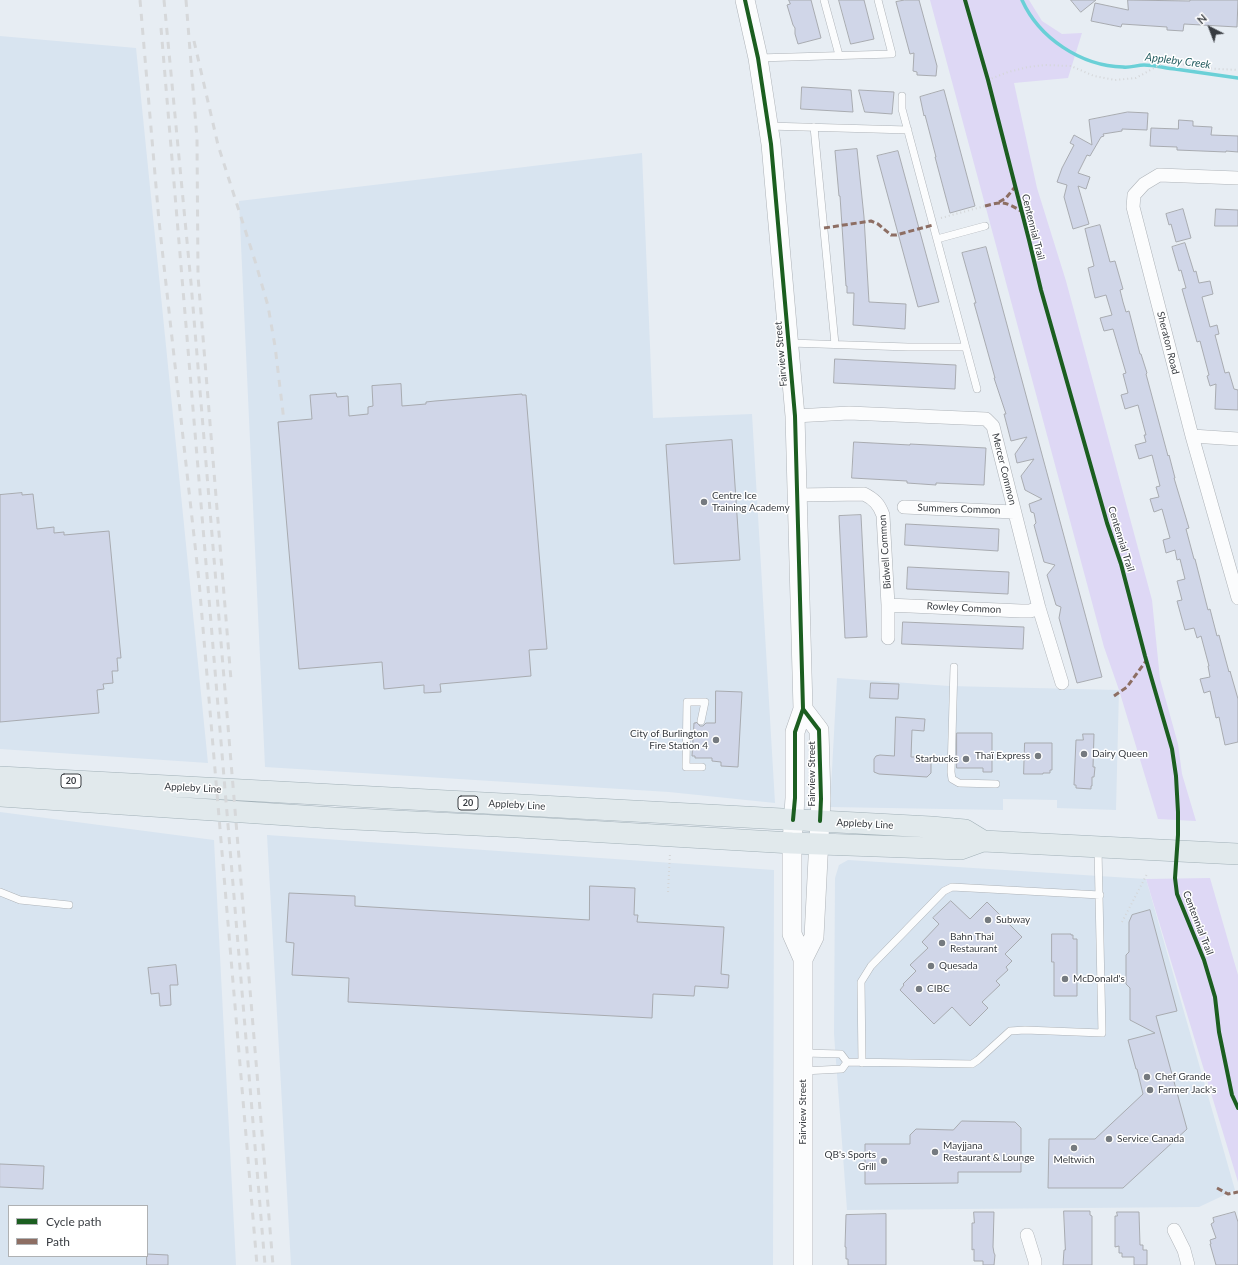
<!DOCTYPE html>
<html>
<head>
<meta charset="utf-8">
<style>
  body { margin:0 }
  #map { position:relative; width:1238px; height:1265px; overflow:hidden; background:#e7edf3; font-family:Lato,sans-serif }
  canvas { display:block }
  .legend { position:absolute; left:8px; top:1205px; width:140px; height:52px; box-sizing:border-box; background:#fff; border:1px solid #afb1b3; margin:0; padding:5px 7px; list-style:none; font-size:12px; color:#383c41 }
  .legend li { display:flex; align-items:center; gap:8px; height:20px }
  .legend b { width:20px; border:1px solid #afb1b3 }
  .north { position:absolute; left:1190px; top:8px; width:40px; height:40px; -webkit-text-stroke:3px #fff; paint-order:stroke; rotate:318deg; font-size:11px; font-weight:700; line-height:16px; text-align:center; color:#383c41 }
  .north::after { content:''; display:block; margin:auto; width:14px; height:18px; background:#383c41; clip-path:polygon(50% 0,100% 100%,50% 72%,0 100%) }
</style>
</head>
<body>
<div id="map">
<canvas width="1238" height="1265"></canvas>
<ul class="legend">
<li><b style="height:5px;background:#1b5e20"></b>Cycle path</li>
<li><b style="height:5px;background:#8d6e63"></b>Path</li>
</ul>
<div class="north">N</div>
</div>
<script>
const g = document.querySelector('canvas').getContext('2d');
g.lineJoin = 'round';
function paint(path, color) { g.fillStyle = color; g.fill(path, 'evenodd'); }
function strokePath(path, color, width, dash) { g.strokeStyle = color; g.lineWidth = width; g.lineCap = dash ? 'butt' : 'round'; g.setLineDash(dash || []); g.stroke(path); }
function write(font, color, halo, rows, align = 'center') {
  g.font = font + ' Lato,sans-serif'; g.lineWidth = 3; g.setLineDash([]); g.textBaseline = 'middle'; g.strokeStyle = halo; g.fillStyle = color; for (const [text, x, y, turn = 0] of rows) {
    g.save(); g.translate(x, y); g.rotate((+turn || 0) * Math.PI / 180); g.textAlign = isNaN(turn) ? turn : align; if (halo) g.strokeText(text, 0, 0); g.fillText(text, 0, 0); g.restore();
  }
}
paint(new Path2D(`
  M0,36L136,48L208,763L0,749Z
  M642,153L653,418L752,414L775,803L669,792L265,767L239,201Z
  M837,678L949,686L1119,690L1116,810L1057,808V800L1003,799V810L830,807Z
  M0,812L214,840L236,1265H0ZM9,1206H147V1256H9Z
  M267,835L774,870L773,1265H291Z
  M848,860L1146,879L1235,1190L1199,1207L847,1210L834,1034L835,878L839,865Z`), '#d8e4f0');
paint(new Path2D(`
  M930,0H1029L1042,21L1062,34L1082,33L1068,78L1014,83L1037,188L1066,281L1152,600L1160,679L1178,744L1182,774L1196,821L1158,819L1119,690L1104,647Z
  M1210,878L1238,975V1182L1146,879Z`), '#ded8f5');
strokePath(new Path2D(`
  M1022,0C1039,38 1081,66 1123,67C1130,68 1137,65 1144,65C1154,65 1165,68 1175,69C1196,72 1217,75 1238,78`), '#6ad0d7', 3.5);
const building = new Path2D(`
  M789,0H811L821,38L798,44L795,34V28L793,25L787,5L790,4Z
  M839,0H864L874,39L851,44Z
  M905,0H919L937,66L936,76L917,75V72L913,71L914,53L910,54L896,2Z
  M1071,0H1096L1081,12Z
  M1128,0L1190,1V0H1238L1237,27L1184,24L1183,31L1167,30V27L1122,24L1121,27L1091,21L1095,3L1128,10Z
  M802,87L851,90L853,112L801,109Z
  M859,90L894,92L892,114L865,112Z
  M944,90L975,206L950,213L935,157H936L925,115L924,116L920,97Z
  M1128,112L1148,113L1147,130L1122,129V131L1103,134L1104,136L1101,137L1090,156L1087,155L1078,173L1090,177L1086,189L1078,186L1089,224L1073,229L1064,197L1067,185L1057,182L1062,168L1074,145L1070,143L1074,135L1092,145L1089,120Z
  M1179,120L1193,121V126L1212,127L1211,135L1238,136V152L1226,151V152L1177,150V147L1150,146L1151,128L1178,129Z
  M857,149L864,217L869,302L906,304L905,329L853,325L854,293H847V286H846L840,196H839L835,151Z
  M898,151L939,302L918,307L877,156Z
  M1183,209L1191,238L1176,242L1171,224L1169,225L1166,214Z
  M1216,209L1238,210V226H1215Z
  M1100,225L1110,262L1115,261L1123,289L1120,290L1123,302L1126,312L1129,311L1140,354H1141L1147,373L1146,374L1168,456L1169,455L1175,478H1174L1189,528L1186,529L1194,559H1195L1208,610L1210,609L1217,636L1219,635L1229,672L1230,671L1238,699V742L1225,745L1219,717L1216,718L1210,691L1204,693L1200,679L1210,677L1208,666H1209L1201,636L1197,638L1194,628L1185,630L1177,601L1182,600L1177,581L1185,579L1180,559L1177,560L1175,550L1166,553L1163,540L1170,538L1162,509L1154,512L1150,499L1159,497L1156,487L1160,486L1152,455L1139,459L1135,445L1146,442L1144,435H1146L1138,405L1125,409L1121,395L1128,393L1123,374L1126,373L1113,329L1104,331L1100,318L1112,315L1106,295L1095,298L1088,268L1094,266L1085,229Z
  M1185,243L1194,272L1196,271L1199,283L1210,281L1213,294L1202,297L1210,327L1217,325L1219,334L1215,335L1225,373L1229,372L1234,389L1238,390V410L1215,409L1216,384L1210,386L1207,376L1209,375L1200,341L1197,342L1182,289L1186,288L1181,270L1179,271L1172,247Z
  M986,247L1102,677L1077,683L1059,618L1061,607L1056,605L1047,575L1055,565L1044,562L1034,525L1036,523L1034,513L1031,512L1029,504L1042,499L1025,490L1021,476L1034,459L1017,463L1015,454L1027,437L1011,441L1004,414H1006L994,378H995L974,303H976L962,253Z
  M835,359L956,365L955,389L834,383Z
  M401,384L402,406L426,404V402L435,401L522,394V395H526L547,649L529,650L531,676L440,684L441,692L424,693V685L384,689L382,662L299,669L278,422L312,419L310,395L336,393L337,397L348,396L349,416L368,414V407L373,406L372,386Z
  M732,440L740,560L674,564L666,445Z
  M854,442L910,445V444L986,448L984,485L936,483V485L907,483V481L852,478Z
  M22,493V495L33,494L37,529L54,527V533L64,532V535L109,531L121,658H117L118,671H112L113,683L103,684L104,689L97,690L99,713L0,722V495Z
  M861,515L867,637L845,638L839,516Z
  M906,524L999,529L998,551L905,545Z
  M908,567L1009,572L1008,594L907,589Z
  M903,622L1024,627L1023,649L902,644Z
  M871,683L899,684L898,699L870,698Z
  M716,691L742,692L738,767L721,766V762L712,761V758H695V756H692L694,723H696V722L700,726H703L706,723H715Z
  M896,717L925,719L924,731L912,730L911,757H926L930,760L931,763V773L927,777L879,774L874,772V759L876,756L880,755L894,756Z
  M957,733H992V772H983V768H957Z
  M1083,734H1094L1093,767H1095L1094,777H1092V786H1091V789L1076,788V785H1074L1076,740H1083Z
  M1025,743H1052V770H1050V773H1043V774H1024Z
  M590,886L635,888L634,915H638L637,922L724,927L721,974L729,975L728,988L695,986L694,996L653,994L652,1018L348,1002L349,978L292,975L294,943L286,942L289,893L355,896V906L589,920Z
  M951,901L970,919L987,902L1022,937L1005,954L1012,961L1006,967L1008,970L996,981L1000,985L982,1002L988,1008L970,1026L952,1007L934,1024L900,990L904,985L903,984L916,971L910,965L928,948L922,942L939,924L933,918Z
  M1150,910L1177,1011L1156,1016L1187,1129L1123,1188H1048L1049,1139H1095L1143,1094L1137,1069H1136L1128,1040L1155,1033L1130,1020V988L1126,984V955L1129,952V922L1132,915Z
  M1052,934H1071V935H1073V939H1077V996H1054V962H1052Z
  M176,965L178,985H170L171,1005L160,1006L159,993L151,994L148,968Z
  M962,1121L1015,1122L1021,1128V1172H958V1183L865,1184V1144H910V1135L916,1129L953,1130Z
  M0,1164L44,1166L43,1189L0,1187Z
  M1064,1211H1090V1215L1092,1216V1265H1063L1064,1250H1065Z
  M974,1212H994L993,1247L994,1253L995,1255L994,1265H983V1261H974V1249L972,1250V1223H974Z
  M1117,1212H1139L1140,1245H1143V1250H1147V1265H1134V1257H1122V1253H1119V1246L1115,1247V1216H1117Z
  M1235,1212L1238,1222V1265H1216L1210,1244H1211L1210,1240L1216,1238L1211,1224L1214,1222L1213,1218Z
  M886,1214V1265H848V1259H846V1247H845L846,1215Z
  M147,1254L168,1255V1265H147Z`);
paint(building, '#d0d6e8');
strokePath(building, '#a8abb0', 1);
const lane = new Path2D(`
  M824,0L839,55
  M758,58L892,54L878,0
  M902,96V109L977,389
  M768,126L908,130
  M814,127L835,344
  M937,239L985,226
  M790,343L908,347H965
  M954,667L951,772L952,779L959,783L996,784
  M701,721L705,702H687L686,767H702
  M0,892L20,900L69,905
  M804,1053L841,1054L847,1062
  M847,1062L972,1064L978,1060L1010,1031L1025,1030L1102,1033L1098,849
  M862,1063L861,982L871,966L944,891L952,887L1100,895
  M803,1071L842,1069L847,1062`);
const street = new Path2D(`
  M1238,178L1159,175L1144,184L1134,195L1133,207L1192,436L1238,598
  M795,416L849,413L986,419L993,426L1039,608L1062,683
  M1192,436L1238,439
  M796,495L864,494C874,499 879,504 883,515L888,605V638
  M904,507L1014,512
  M888,605L1021,611H1030L1039,608
  M1174,1230L1184,1250L1188,1265
  M1027,1235L1035,1261V1265`);
const secondary = new Path2D(`
  M745,0L758,58L771,144L795,416L803,709L795,732V798L792,843V934L803,959V1265
  M803,959L814,937L821,799L819,730L803,709`);
const primary = new Path2D(`
  M0,777L931,827L965,830L983,841
  M0,796L334,818L518,827L792,843L961,849L983,841L1238,854`);
strokePath(lane, '#aeb3b8', 8);
strokePath(street, '#aeb3b8', 14);
strokePath(secondary, '#aeb3b8', 20);
strokePath(primary, '#a1b0b7', 22);
strokePath(new Path2D(`
  M988,80L1008,72L1028,67L1045,65L1071,66L1094,76L1115,80L1136,78L1163,63L1170,62L1202,68L1238,70
  M941,218L985,206
  M668,892L670,853
  M1122,922L1147,874`), '#d4d6d8', 2, [1, 3]);
strokePath(lane, '#fbfcfd', 7);
strokePath(street, '#fbfcfd', 13);
strokePath(secondary, '#fbfcfd', 19);
strokePath(primary, '#e1e9ec', 21);
strokePath(new Path2D(`
  M140,0L159,221L199,581L257,1265
  M164,0L191,283L273,1265
  M186,0L197,139L198,276L231,680
  M161,28L265,1265
  M194,41L218,145L256,264L268,306L275,346L284,421`), '#d6d8da', 3, [7, 7]);
strokePath(new Path2D(`
  M999,202L1006,198L1015,187
  M985,206C1003,201 1006,202 1021,211
  M824,228L871,221L878,224L891,235H896L933,225
  M1114,696L1127,687L1146,661
  M1217,1188L1228,1194L1238,1192`), '#8d6e63', 3, [6, 3]);
strokePath(new Path2D(`
  M745,0L758,58L771,144L795,416L803,709L795,732V798L793,820
  M965,0L988,80L1029,240L1041,290L1107,523L1121,564L1145,656L1172,749L1176,776L1178,812V835L1175,878L1177,894L1204,960L1215,997L1219,1032L1232,1095L1238,1108
  M803,709L819,730L821,799L820,821`), '#1b5e20', 4);
for (const [x, y, r, color] of [
  [704,502,4,"#757a7f"],
  [716,740,4,"#757a7f"],
  [1084,754,4,"#757a7f"],
  [1038,756,4,"#757a7f"],
  [966,759,4,"#757a7f"],
  [988,920,4,"#757a7f"],
  [942,943,4,"#757a7f"],
  [931,966,4,"#757a7f"],
  [1065,979,4,"#757a7f"],
  [919,989,4,"#757a7f"],
  [1147,1077,4,"#757a7f"],
  [1150,1090,4,"#757a7f"],
  [1109,1139,4,"#757a7f"],
  [1074,1148,4,"#757a7f"],
  [935,1152,4,"#757a7f"],
  [884,1161,4,"#757a7f"]
]) { const dot = new Path2D(); dot.arc(x, y, r, 0, 2 * Math.PI); g.fillStyle = color; g.fill(dot); strokePath(dot, '#fff', 1.5); }
for (const [x, y, w] of [
  [71,781,20],
  [468,803,20]
]) { const box = new Path2D(); box.roundRect(x - w / 2, y - 7, w, 14, 3); g.fillStyle = '#fff'; g.fill(box); strokePath(box, '#383c41', 1); }
write('bold 9px', '#383c41', null, [
  ["20",71,781],
  ["20",468,803]
]);
write('10px', '#383c41', '#fff', [
  ["Centennial Trail",1033,227,76],
  ["Sheraton Road",1168,343,76],
  ["Fairview Street",781,354,-95],
  ["Mercer Common",1004,469,76],
  ["Summers Common",959,509,2],
  ["Centennial Trail",1121,539,73],
  ["Bidwell Common",885,552,-94],
  ["Rowley Common",964,608,3],
  ["Fairview Street",812,774,-90],
  ["Appleby Line",193,788,3],
  ["Appleby Line",517,805,3],
  ["Appleby Line",865,824,3],
  ["Centennial Trail",1198,923,69],
  ["Fairview Street",803,1112,-90]
]);
write('10px', '#383c41', '#fff', [
  ["Centre Ice",712,496],
  ["Training Academy",712,508],
  ["City of Burlington",708,734,"right"],
  ["Fire Station 4",708,746,"right"],
  ["Dairy Queen",1092,754],
  ["Thaï Express",1030,756,"right"],
  ["Starbucks",958,759,"right"],
  ["Subway",996,920],
  ["Bahn Thai",950,937],
  ["Restaurant",950,949],
  ["Quesada",939,966],
  ["McDonald's",1073,979],
  ["CIBC",927,989],
  ["Chef Grande",1155,1077],
  ["Farmer Jack's",1158,1090],
  ["Service Canada",1117,1139],
  ["Mayjjana",943,1146],
  ["Restaurant & Lounge",943,1158],
  ["QB's Sports",876,1155,"right"],
  ["Grill",876,1167,"right"],
  ["Meltwich",1074,1160,"center"]
], 'left');
write('italic 11px', '#275f62', '#fff', [
  ["Appleby Creek",1178,61,7]
]);
</script>
</body>
</html>
